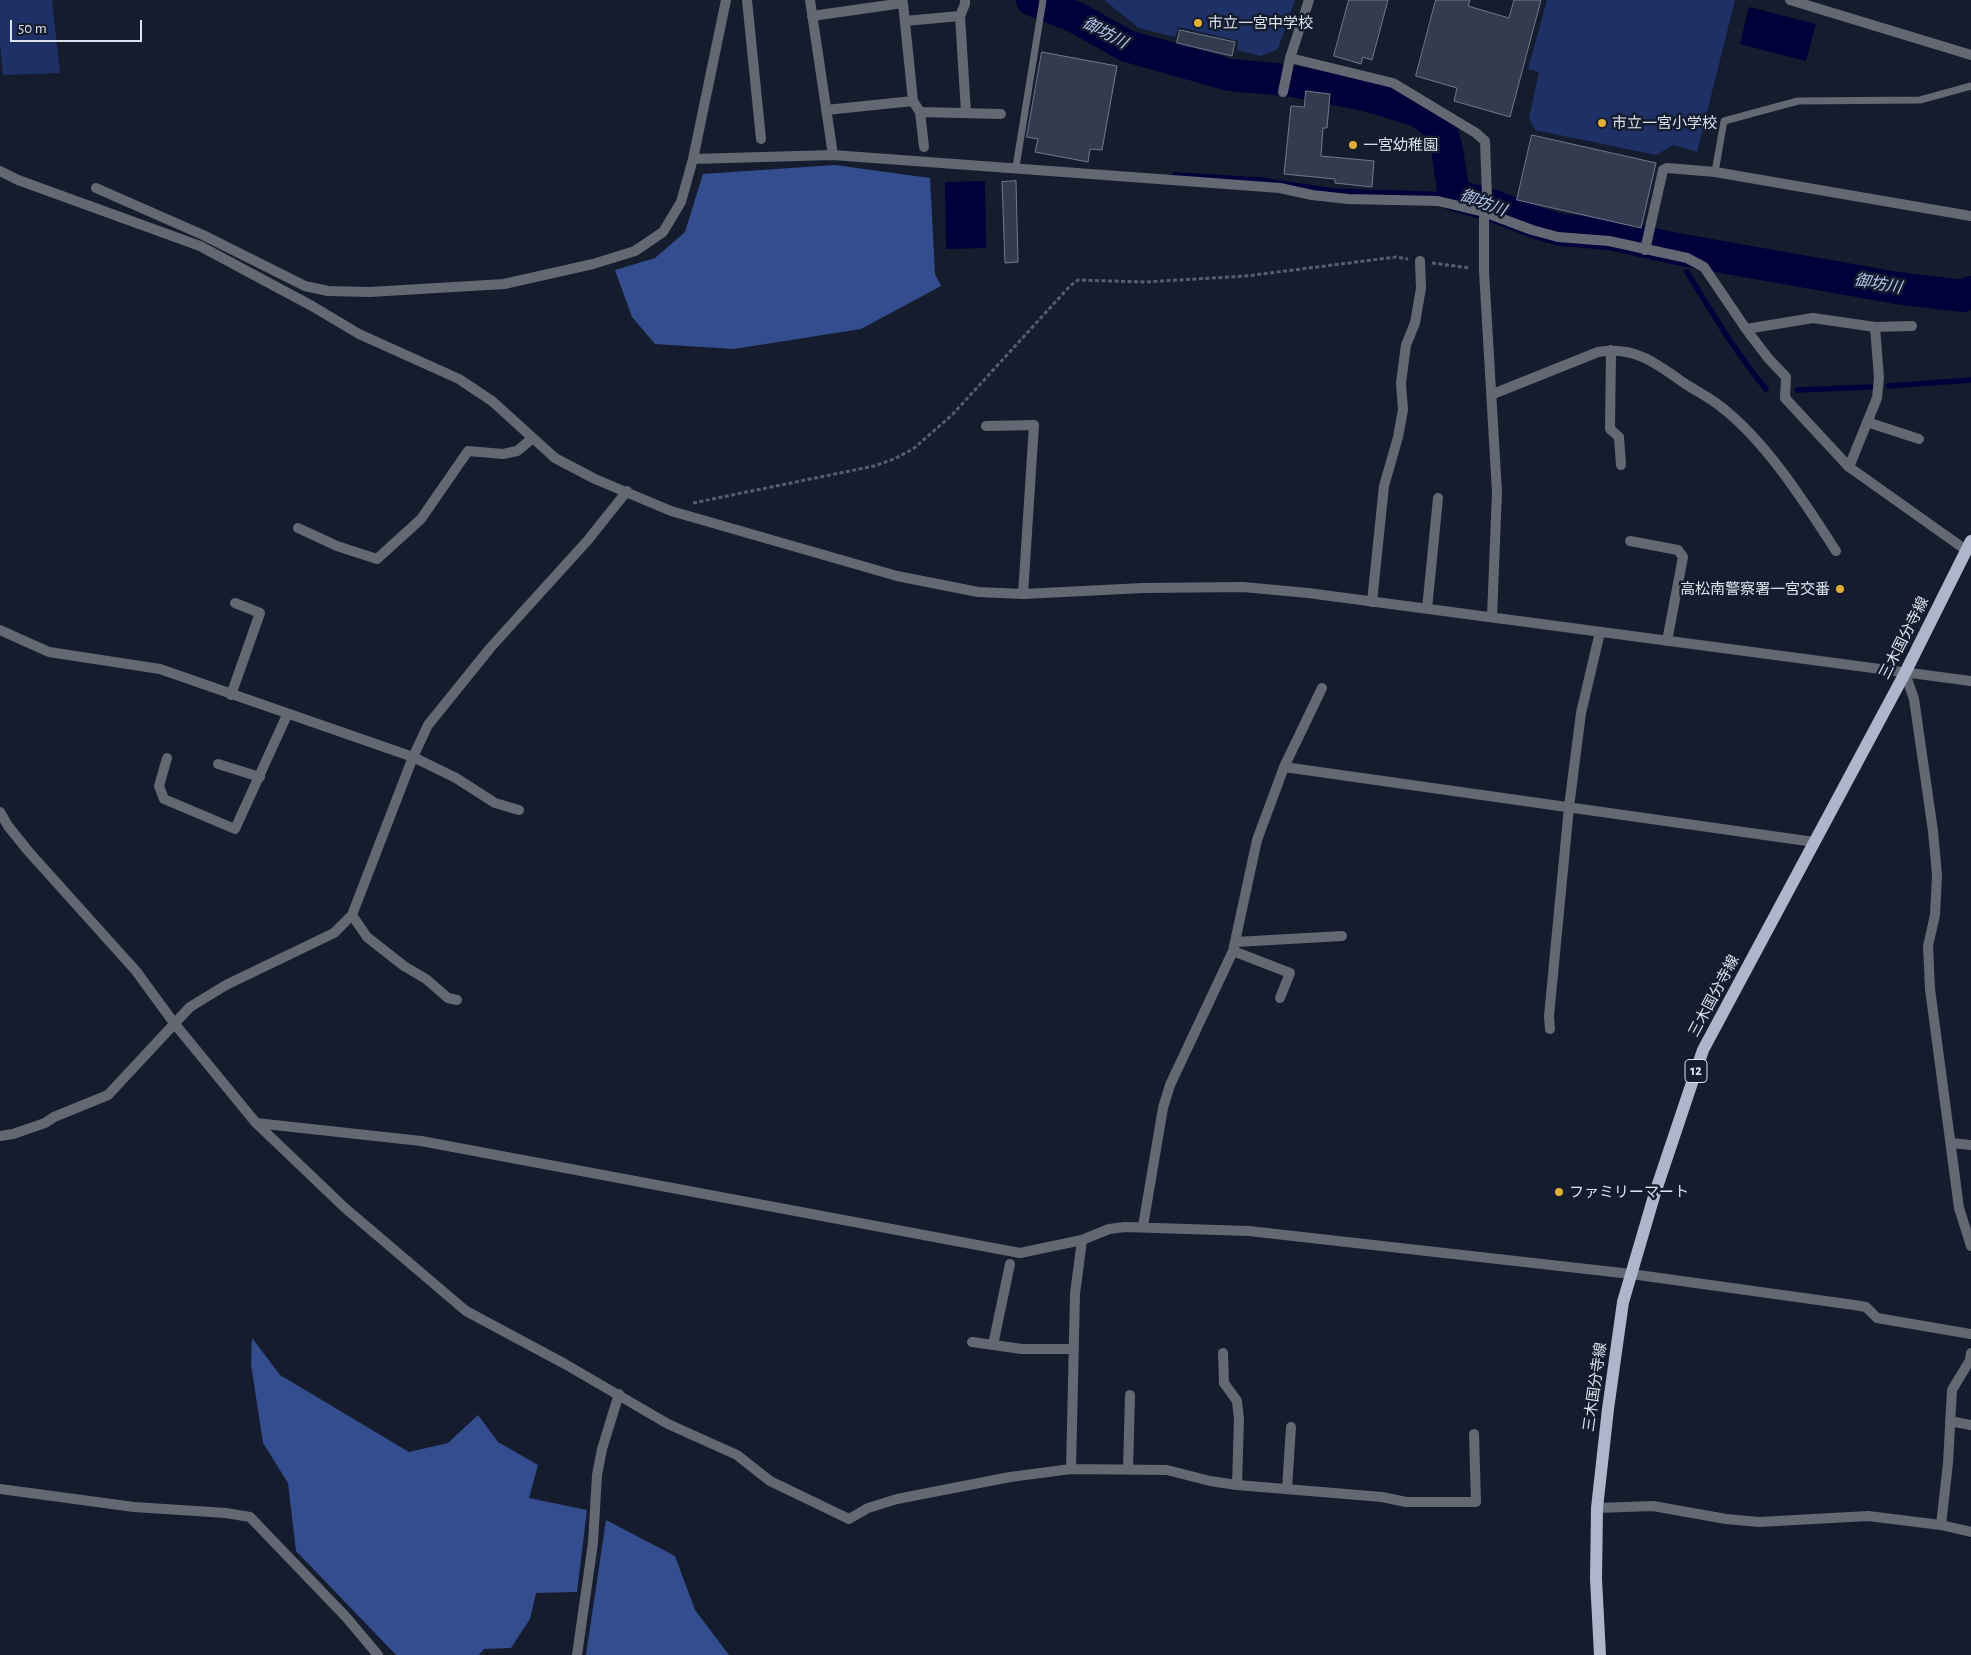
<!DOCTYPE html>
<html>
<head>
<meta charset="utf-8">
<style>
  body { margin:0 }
  #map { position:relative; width:1971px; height:1655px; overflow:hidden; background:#151c2d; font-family:"Alegreya Sans",sans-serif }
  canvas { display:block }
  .scale { position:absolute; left:10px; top:20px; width:132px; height:22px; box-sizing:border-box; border:2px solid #dce2ee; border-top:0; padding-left:6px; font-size:15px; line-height:18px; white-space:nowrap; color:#dce2ee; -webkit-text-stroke:4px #151c2d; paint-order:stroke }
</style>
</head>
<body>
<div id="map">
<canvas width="1971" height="1655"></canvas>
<div class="scale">50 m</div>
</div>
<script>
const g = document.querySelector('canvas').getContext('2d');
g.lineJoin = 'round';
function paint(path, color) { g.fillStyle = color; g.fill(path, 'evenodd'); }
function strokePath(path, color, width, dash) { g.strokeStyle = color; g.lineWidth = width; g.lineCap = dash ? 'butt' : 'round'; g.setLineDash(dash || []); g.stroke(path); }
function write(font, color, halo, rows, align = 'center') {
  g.font = font + ' "Alegreya Sans","Noto Sans JP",sans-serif'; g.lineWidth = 5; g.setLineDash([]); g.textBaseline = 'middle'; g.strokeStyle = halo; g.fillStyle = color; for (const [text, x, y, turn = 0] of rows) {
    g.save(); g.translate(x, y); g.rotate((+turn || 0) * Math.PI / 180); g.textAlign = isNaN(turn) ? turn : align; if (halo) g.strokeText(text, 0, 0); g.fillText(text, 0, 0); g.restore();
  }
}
paint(new Path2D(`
  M0,0H52L60,73L3,75L0,44Z
  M1104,0H1295L1278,49L1261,56L1237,50L1238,41L1179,27L1175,37L1139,28Z
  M1547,0H1735L1697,152L1673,145L1656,155L1535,130L1529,118L1539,72L1528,69Z`), '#1d3166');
paint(new Path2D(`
  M835,165L930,178L935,274L941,286L861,329L734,349L655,344L632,317L615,270L655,258L685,232L703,174Z
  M252,1338L280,1375L409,1452L448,1443L478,1415L498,1442L538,1465L529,1498L587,1510L577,1592L536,1593L530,1619L511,1648L484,1649L479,1655H396L296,1551L288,1483L263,1443L251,1364Z
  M606,1520L675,1556L695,1610L729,1655H586Z`), '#334d8e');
paint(new Path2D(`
  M1749,7L1816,24L1806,61L1740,44Z
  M985,181L986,248L946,249L945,182Z`), '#01003a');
strokePath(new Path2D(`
  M1175,175L1260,180L1332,191L1454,195
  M1687,272C1712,313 1736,353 1766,389
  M1888,386L1971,380
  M1797,390L1871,387`), '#01003a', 5.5);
strokePath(new Path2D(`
  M1032,0L1077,18L1127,46L1230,75L1287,80L1365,95L1418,111L1441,128L1447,150L1454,195L1494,206L1537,223L1562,230L1609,234L1677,249L1897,288L1963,296L1971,292`), '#01003a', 32);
const building = new Path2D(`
  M1349,0H1388L1372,60L1363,57L1361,64L1334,56Z
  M1436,0H1470L1468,6L1509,18L1514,0H1541L1510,117L1454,101L1457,88L1416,76Z
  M1180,30L1235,42L1232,56L1177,43Z
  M1042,52L1117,66L1102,150L1090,149L1088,162L1035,152L1038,139L1027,137Z
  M1306,91L1330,94L1327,128H1323L1321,156L1374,161L1372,187L1335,183V179L1284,174L1291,106L1304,107Z
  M1532,135L1656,163L1641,228L1517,200Z
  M1016,181L1018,262L1005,263L1002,182Z`);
paint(building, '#333c4f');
strokePath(building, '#6f798e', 1);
strokePath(new Path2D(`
  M1432,263L1470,268
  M693,503L874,466L894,459L913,449L952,415L1070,286L1078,280L1145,282L1246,276L1396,257L1408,259`), '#565d6c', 3, [4, 2.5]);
strokePath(new Path2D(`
  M1016,167L1043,0
  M1715,172L1724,121L1798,101L1920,100L1971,86`), '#646872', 7);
strokePath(new Path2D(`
  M747,0L761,139
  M810,0L833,155
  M965,0V4L960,16L966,113
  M1309,0L1290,58L1393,83L1476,133L1485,141L1487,196L1484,212V271L1497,492L1492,617
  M1790,0L1971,55
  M812,16L903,3L913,101L826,110
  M905,21L960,16
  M1283,92L1290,58
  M913,101L920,112L1001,114
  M920,112L924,147
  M693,159L833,155L1280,188L1312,195L1348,199L1438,201L1484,212L1532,230L1558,237L1609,241L1687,258L1704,267L1746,329L1768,358L1786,377L1785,398L1849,467L1966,550
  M0,171L18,180L200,246L312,306L359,334L459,379L492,401L555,458L595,479L671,511L897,576L978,592L1023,594L1143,588L1243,587L1308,593L1971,681
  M96,188L203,235L305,286L328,291L370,292L504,284L593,264L635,251L663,232L681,202L693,159L726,0
  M1645,250L1663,170L1667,168L1715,172L1971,216
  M1746,329L1813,318L1875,327L1912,326
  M1611,350L1610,429L1619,437L1621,465
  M1493,394L1598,352C1635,346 1656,363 1684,383C1696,391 1709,397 1720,406C1766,441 1805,503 1836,551
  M1867,422L1919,439
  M986,426L1034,425L1023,594
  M1849,467L1877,398L1879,378L1875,327
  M298,528L337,546L377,559L421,519L468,451L503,454L517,451L533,438
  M1630,541L1678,550L1683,557L1667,641
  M1372,602L1384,486L1398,437L1403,410L1401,383L1406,345L1415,323L1421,288L1420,261
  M1427,609L1438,498
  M0,630L49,652L160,669L413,757L456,778L495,803L519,810
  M1905,673L1914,699L1933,831L1937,875L1935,915L1928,946L1930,989L1959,1208L1971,1246
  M231,695L260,613L235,603
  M167,758L159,786L164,799L235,829L287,715
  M218,764L260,777
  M1284,767L1814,842
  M0,812L8,826L29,852L136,971L174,1023L256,1123L421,1141L1020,1253L1082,1240L1109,1229L1125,1227L1249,1231L1631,1274L1854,1305L1866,1307L1877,1318L1971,1334
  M352,915L367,937L404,966L426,979L448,998L457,1000
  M1236,942L1342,936
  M1233,951L1290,973L1280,998
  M1550,1029L1549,1016L1569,807L1581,713L1600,632
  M256,1123L345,1208L466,1311L565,1364L668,1424L737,1455L770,1481L849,1519L868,1508L897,1499L1010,1477L1071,1469L1167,1470L1210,1481L1237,1485L1382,1497L1406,1502H1476L1474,1434
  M0,1136L13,1134L45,1123L54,1117L108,1095L190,1007L226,985L334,933L352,915L413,757L428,725L491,647L588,540L627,491
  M1951,1143L1971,1145
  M1143,1226L1163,1108L1170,1085L1233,951L1257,840L1284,767L1322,688
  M972,1342L1022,1349H1074
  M993,1345L1010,1264
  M1223,1353L1224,1383L1237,1401L1239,1419L1237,1485
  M1950,1421L1971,1425
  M1071,1469L1075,1294L1082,1240
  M1128,1469L1130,1395
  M0,1489L134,1507L226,1513L250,1517L346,1617L378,1655
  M1287,1489L1291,1427
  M1597,1508L1653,1506L1726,1519L1759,1522L1868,1516L1941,1525L1971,1532
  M1941,1525L1948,1463L1952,1390L1970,1360L1971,1353
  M577,1655L593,1543L597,1475L602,1449L619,1394`), '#646872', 10);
strokePath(new Path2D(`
  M1600,1655L1596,1579L1597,1508L1608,1409L1623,1302L1655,1193L1703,1050L1905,673L1971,541`), '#adb6ca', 12);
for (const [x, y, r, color] of [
  [1198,23,5,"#e1af34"],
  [1602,123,5,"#e1af34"],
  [1353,145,5,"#e1af34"],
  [1840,589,5,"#e1af34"],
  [1559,1192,5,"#e1af34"]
]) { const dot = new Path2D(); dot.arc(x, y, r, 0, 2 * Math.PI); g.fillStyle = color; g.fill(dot); strokePath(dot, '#151c2d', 2); }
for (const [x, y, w] of [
  [1696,1071,22]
]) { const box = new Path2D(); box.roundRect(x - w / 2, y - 11.5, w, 23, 4); g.fillStyle = '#151c2d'; g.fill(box); strokePath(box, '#dce2ee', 1); }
write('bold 14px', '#dce2ee', null, [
  ["12",1696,1071]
]);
write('15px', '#dce2ee', '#151c2d', [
  ["市立一宮中学校",1208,23],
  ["市立一宮小学校",1612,123],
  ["一宮幼稚園",1363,145],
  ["高松南警察署一宮交番",1830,589,"right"],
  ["ファミリーマート",1569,1192]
], 'left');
write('15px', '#dce2ee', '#151c2d', [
  ["三木国分寺線",1904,638,-63],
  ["三木国分寺線",1714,996,-62],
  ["三木国分寺線",1595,1387,-82]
]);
write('italic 16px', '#b8caf0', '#151c2d', [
  ["御坊川",1105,33,28],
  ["御坊川",1483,203,21],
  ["御坊川",1878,284,10]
]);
</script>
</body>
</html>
